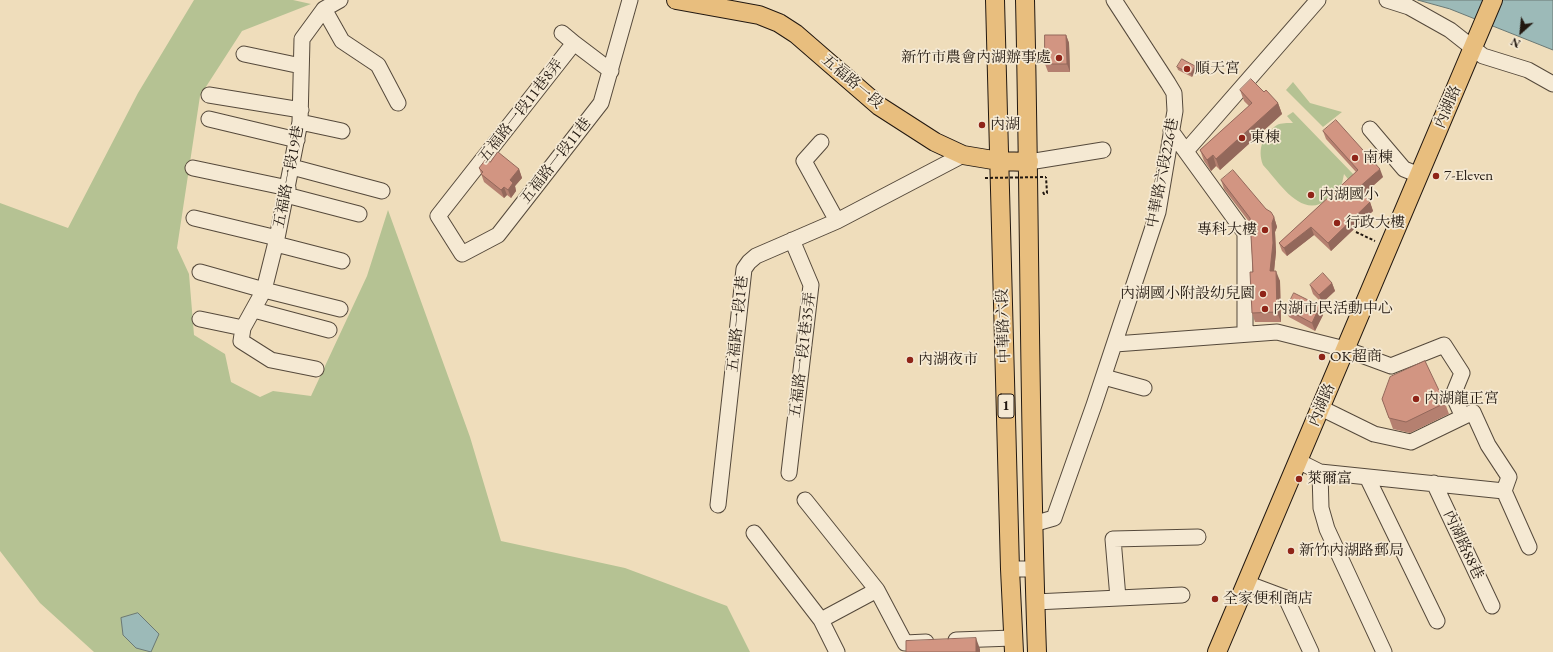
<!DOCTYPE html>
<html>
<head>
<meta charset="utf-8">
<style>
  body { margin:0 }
  #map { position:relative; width:1553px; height:652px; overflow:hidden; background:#efddbb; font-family:"EB Garamond",serif }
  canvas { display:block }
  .north { position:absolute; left:1501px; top:12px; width:40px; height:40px; -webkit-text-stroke:3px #f5e9d3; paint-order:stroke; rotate:207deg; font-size:11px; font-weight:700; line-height:16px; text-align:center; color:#221810 }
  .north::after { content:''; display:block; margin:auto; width:14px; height:18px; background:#221810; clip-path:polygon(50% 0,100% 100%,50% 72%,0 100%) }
</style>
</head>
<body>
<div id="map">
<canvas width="1553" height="652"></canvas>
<div class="north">N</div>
</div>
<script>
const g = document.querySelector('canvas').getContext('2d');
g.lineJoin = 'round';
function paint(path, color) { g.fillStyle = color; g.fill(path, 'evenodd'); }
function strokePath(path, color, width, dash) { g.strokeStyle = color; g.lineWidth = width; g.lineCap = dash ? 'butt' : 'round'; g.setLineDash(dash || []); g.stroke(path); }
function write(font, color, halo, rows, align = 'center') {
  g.font = font + ' "EB Garamond","Noto Serif TC",serif'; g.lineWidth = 3.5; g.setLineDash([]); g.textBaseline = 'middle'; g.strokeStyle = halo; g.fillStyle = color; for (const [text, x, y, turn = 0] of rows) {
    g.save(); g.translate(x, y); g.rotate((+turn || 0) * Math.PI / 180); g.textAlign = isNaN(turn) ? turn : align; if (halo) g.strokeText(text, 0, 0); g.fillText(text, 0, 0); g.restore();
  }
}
paint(new Path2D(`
  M194,0H293L311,4L242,31L200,96L177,248L189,274L194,335L225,354L231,382L260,397L273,391L311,396L367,276L388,210L470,437L501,541L625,568L727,606L750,652H94L40,603L0,551V203L68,228L138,93Z
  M1293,82L1310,103L1342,112L1323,127L1286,90Z
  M1293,112L1356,177L1351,183L1344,174C1341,190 1340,189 1328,199C1302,221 1279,182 1263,165C1257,149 1263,134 1277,125C1281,123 1288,123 1293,123L1287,116Z`), '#b5c293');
const water = new Path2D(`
  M1418,0H1553V50L1450,9Z
  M138,613L159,634L151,652L136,648L123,635L121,618Z`);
paint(water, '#9cbab8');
strokePath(water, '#6b7975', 1);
const minor = new Path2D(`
  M340,0L324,9L302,39L300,122L277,238L264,290L340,309
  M1387,0L1409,7L1450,30L1483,56L1528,70L1553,84
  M324,9L342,41L378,65L398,103
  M562,33L574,43
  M244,54L301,66
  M611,71L574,43L438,216L462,254L498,235L601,103L630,0
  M209,95L301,110
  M209,119L297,140
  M300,122L342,131
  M1370,129L1404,169L1419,175
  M1171,131L1245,233V334
  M821,142L804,161L837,221
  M1186,151L1318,0
  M1029,162L1103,150
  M292,167L382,191
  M193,168L288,188
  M286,195L359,214
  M194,218L277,238
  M276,244L342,261
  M200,272L264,290L243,328L241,341L271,360L316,369
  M254,310L329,330
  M200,319L243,328
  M1115,344L1277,332L1345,349L1391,366L1444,345L1462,373L1453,395L1463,417
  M1104,377L1144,388
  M1321,408L1374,434L1411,442L1473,412L1488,445L1509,477L1504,491L1529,547
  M1298,461L1320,472L1504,491
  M1320,472L1321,508L1327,529L1384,652
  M789,473L811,285L792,240
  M1367,477L1437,621
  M1434,483L1492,606
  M805,500L877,590
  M718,505L744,269L749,262L756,256L837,221L963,155
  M1033,524L1054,518L1094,405L1158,212L1175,111L1174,93L1168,83L1114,0
  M754,533L821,620L837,652
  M1010,569H1034
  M1246,583L1286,598L1311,652
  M1118,598L1113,539L1198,537
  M1035,602L1182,595
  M821,620L877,590L905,643L926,642
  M956,640L1013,638`);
const major = new Path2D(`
  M676,0L759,15L779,23L796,34L879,106L935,142L963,155L999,161L1029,162
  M995,0L1010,569L1014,652
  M1025,0C1030,217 1029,435 1037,652
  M1217,652L1493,0`);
strokePath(minor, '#55493b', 17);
strokePath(major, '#221810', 20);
strokePath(new Path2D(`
  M1043,192L1044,194L1047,193L1046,177
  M1356,232L1375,241`), '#221810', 2, [3, 2]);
strokePath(minor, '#f5e9d3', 15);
strokePath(major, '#e8be7e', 18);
strokePath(new Path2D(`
  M985,178L1046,177`), '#221810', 2, [3, 2]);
paint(new Path2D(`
  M1066,35L1069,43L1070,72H1048L1045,64Z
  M1195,66L1196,69L1192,77L1178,70L1177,67Z
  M1240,90L1264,92L1278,103L1282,114L1220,170L1216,166L1211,171L1204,161L1200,150L1249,106L1244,101Z
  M1323,131L1383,177L1363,195L1370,202L1373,211L1331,251L1314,235L1287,256L1282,251L1279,243L1356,172L1326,139Z
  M490,162L519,169L522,178L515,186L516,191L511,198L507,195L504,198L484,182L479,168Z
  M1221,180L1266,209L1274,217L1277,227L1275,232L1276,252L1274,271L1280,281L1281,322H1255L1252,313L1253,272L1250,223L1224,189Z
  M1332,283L1335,291L1322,303L1313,294L1310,285Z
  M1320,306L1323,315L1315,331L1289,317L1286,309Z
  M1382,399L1445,403L1449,414L1410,433L1393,429Z`), '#b58070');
paint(new Path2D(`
  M1066,35L1069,43L1070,72L1067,64Z
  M1195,66L1196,69L1192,77L1191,74Z
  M1278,103L1282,114L1220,170L1216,159Z
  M1213,155L1216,166L1211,171L1207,160Z
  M519,169L522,178L515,186L516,191L511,198L508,190L510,180Z
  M1380,169L1383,177L1360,197L1357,189Z
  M504,187L507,195L504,198L501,190Z
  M1370,202L1373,211L1331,251L1328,243Z
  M1274,217L1277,227L1275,232L1276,252L1273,281L1270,271L1272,223Z
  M1311,227L1314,235L1287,256L1284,248Z
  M1276,271L1280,281L1281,322L1277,312Z
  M1332,283L1335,291L1322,303L1319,295Z
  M1320,306L1323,315L1315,331L1312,323Z
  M976,638L980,649V652H976Z`), '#93685b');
const building = new Path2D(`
  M1045,35H1066L1067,64H1045Z
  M1182,59L1195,66L1191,74L1177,67Z
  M1251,79L1264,92L1266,90L1278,103L1216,159L1213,155L1207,160L1200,150L1252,103L1240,90Z
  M1336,120L1380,169L1357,189L1370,202L1328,243L1311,227L1284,248L1279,243L1358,170L1323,131Z
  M498,152L519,169L510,180L513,183L508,190L504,187L501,190L481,174L483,172L479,168L486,159L490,162Z
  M1233,170L1266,209L1271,212L1274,217L1272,223L1273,243L1270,271H1276L1277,312L1252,313L1250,272H1253L1250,218L1221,180Z
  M1323,273L1332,283L1319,295L1310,285Z
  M1294,293L1320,306L1312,323L1286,309Z
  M1425,361L1445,403L1406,422L1389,418L1382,399L1390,377Z
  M976,638V652H906V641Z`);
paint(building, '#d29582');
strokePath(building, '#93685b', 1);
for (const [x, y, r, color] of [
  [1059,58,4,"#8f2418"],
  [1187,69,4,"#8f2418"],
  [982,125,4,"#8f2418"],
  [1242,138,4,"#8f2418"],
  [1355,158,4,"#8f2418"],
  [1436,176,4,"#8f2418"],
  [1311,195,4,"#8f2418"],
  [1337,223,4,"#8f2418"],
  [1265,230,4,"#8f2418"],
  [1263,294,4,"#8f2418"],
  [1265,309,4,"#8f2418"],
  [1322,357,4,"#8f2418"],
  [910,360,4,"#8f2418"],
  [1416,399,4,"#8f2418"],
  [1299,479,4,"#8f2418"],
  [1291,551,4,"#8f2418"],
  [1215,599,4,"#8f2418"]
]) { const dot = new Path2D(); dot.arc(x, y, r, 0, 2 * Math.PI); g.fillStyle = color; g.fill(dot); strokePath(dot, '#f5e9d3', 1.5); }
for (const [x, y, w] of [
  [1006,406,16]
]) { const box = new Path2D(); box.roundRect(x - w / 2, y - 12, w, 24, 3); g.fillStyle = '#f5e9d3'; g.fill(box); strokePath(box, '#221810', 1); }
write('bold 14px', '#221810', null, [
  ["1",1006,406]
]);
write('15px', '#221810', '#f5e9d3', [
  ["新竹市農會內湖辦事處",1051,58,"right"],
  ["順天宮",1195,69],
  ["內湖",990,125],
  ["東棟",1250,138],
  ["南棟",1363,158],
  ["7-Eleven",1444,176],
  ["內湖國小",1319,195],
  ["行政大樓",1345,223],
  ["專科大樓",1257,230,"right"],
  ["內湖國小附設幼兒園",1255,294,"right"],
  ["內湖市民活動中心",1273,309],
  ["OK超商",1330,357],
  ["內湖夜市",918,360],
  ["內湖龍正宮",1424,399],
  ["萊爾富",1307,479],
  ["新竹內湖路郵局",1299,551],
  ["全家便利商店",1223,599]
], 'left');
write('15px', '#221810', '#f5e9d3', [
  ["五福路一段",852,82,40],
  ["內湖路",1448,107,-67],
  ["五福路一段11巷8弄",521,111,-52],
  ["五福路一段11巷",556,161,-52],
  ["中華路六段226巷",1163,173,-79],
  ["五福路一段19巷",289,177,-79],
  ["五福路一段1巷",738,324,-84],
  ["中華路六段",1004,326,-92],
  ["五福路一段1巷35弄",803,355,-83],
  ["內湖路",1322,405,-67],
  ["內湖路88巷",1463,545,65]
]);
</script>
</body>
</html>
